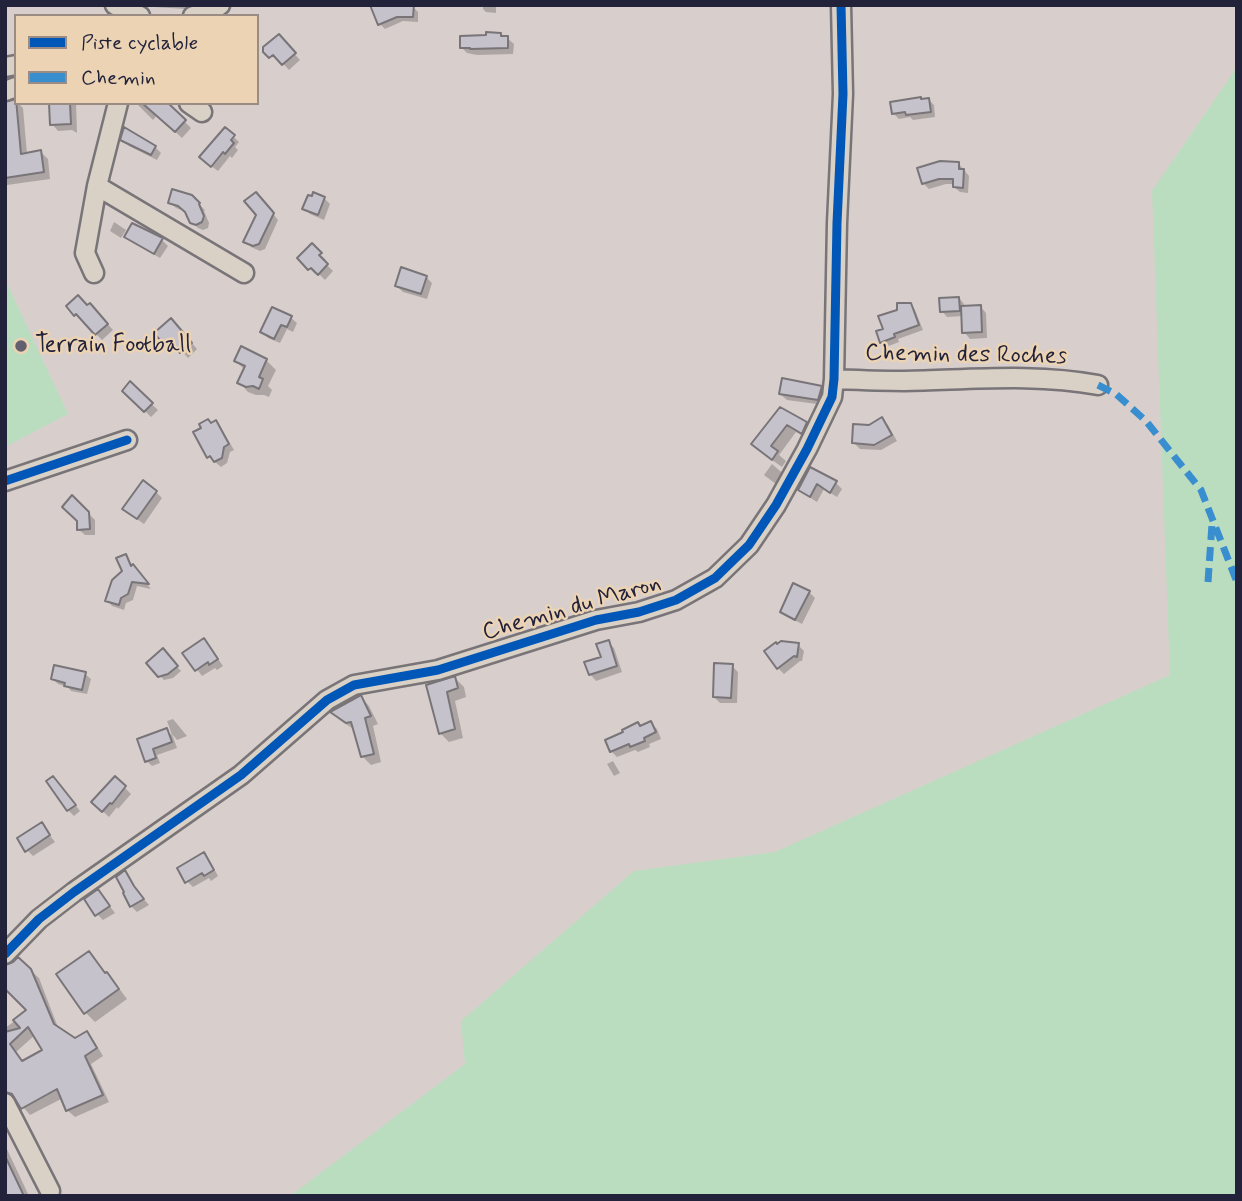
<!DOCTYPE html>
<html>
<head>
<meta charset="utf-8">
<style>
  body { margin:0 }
  #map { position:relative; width:1242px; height:1201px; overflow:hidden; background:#d8cfcc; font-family:Mynerve,sans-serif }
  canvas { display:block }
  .frame { position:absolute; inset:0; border:7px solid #22223b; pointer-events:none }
  .legend { position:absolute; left:14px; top:14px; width:245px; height:91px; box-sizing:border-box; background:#ebd3b3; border:2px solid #9b8c83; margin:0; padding:9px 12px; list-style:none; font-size:21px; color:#22223b }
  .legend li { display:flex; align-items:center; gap:14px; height:35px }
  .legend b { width:35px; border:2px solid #9b8c83 }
</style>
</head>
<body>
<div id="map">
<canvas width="1242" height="1201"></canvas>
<div class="frame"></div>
<ul class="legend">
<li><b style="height:9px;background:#0057b8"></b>Piste cyclable</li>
<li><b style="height:9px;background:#398ed0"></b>Chemin</li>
</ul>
</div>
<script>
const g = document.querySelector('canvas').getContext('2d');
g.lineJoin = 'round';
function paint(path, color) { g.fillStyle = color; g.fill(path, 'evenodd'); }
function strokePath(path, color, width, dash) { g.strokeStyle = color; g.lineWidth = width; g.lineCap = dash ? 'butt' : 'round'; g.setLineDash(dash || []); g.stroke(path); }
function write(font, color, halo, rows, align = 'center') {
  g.font = font + ' Mynerve,sans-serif'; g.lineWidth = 5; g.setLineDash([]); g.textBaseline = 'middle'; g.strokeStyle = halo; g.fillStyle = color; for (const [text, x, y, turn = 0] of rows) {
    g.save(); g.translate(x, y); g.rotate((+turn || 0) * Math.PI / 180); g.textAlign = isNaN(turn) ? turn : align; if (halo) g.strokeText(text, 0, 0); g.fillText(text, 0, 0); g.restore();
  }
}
paint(new Path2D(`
  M1237,67V1196H290L465,1064L461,1021L634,871L775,852L1170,675L1152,191Z
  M5,279L68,414L5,447Z`), '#bbddbf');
paint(new Path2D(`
  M135,5H185L186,9L138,6Z
  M369,5L413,7L418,12V22L403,21L385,29L380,24Z
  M483,5H496V13L486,12L483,9Z
  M501,34L504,38H507L514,44L513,54L477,55L467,53L461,47Z
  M284,42L300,60L289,70L267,46Z
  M928,99L934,105L935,117L913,120L910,117L899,119L893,113Z
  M18,103L23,108L27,154L41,152L48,159L50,179L7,185L5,183V104Z
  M76,103L77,133L72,130L58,131L52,124L51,104Z
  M136,103H166L191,128L182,138L157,115L153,120Z
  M234,137L239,142L235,147L238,150L232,158L230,156L218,171L207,163Z
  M122,139L155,147L161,153L157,160L129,146Z
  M959,164L969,176L968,193L960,192L954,187V184H946L929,189L923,183Z
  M191,197L205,210L204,211L209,223L208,228L203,230L198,228L192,222L187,212L176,208L170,202Z
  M324,198L330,204L324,220L310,214L304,208Z
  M262,200L278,220L265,249L260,251L251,247L246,241L258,215Z
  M114,222L126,230L121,238L110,231Z
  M126,236L162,240L168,246L160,258L132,242Z
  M312,246L326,260L324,262L333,271L325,280L317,272L315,274L299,258Z
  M426,277L432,283L427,299L403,292L397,286Z
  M959,298L964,304V307L980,306L986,313L987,338L970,339L964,332L963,316L947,317L942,311Z
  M910,304L915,310L923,330L898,339L899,342L886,347L881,342L885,330Z
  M68,306L87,307L96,311L113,330L102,340Z
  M291,318L297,323L293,332L287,329L280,343L268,338L262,332Z
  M177,326L197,349L188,358L177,346L172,350L157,333Z
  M266,360L276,370L268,386L272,390L269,397L264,395H256L248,392L239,382L245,370L236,361Z
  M130,384L158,410L151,417L124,390Z
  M821,388L827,394L824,405L787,400L780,394Z
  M780,409L806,423L815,432L811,441L796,432L779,455L786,461L782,467L762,453L753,444Z
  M882,419L888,425L897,441L881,450L860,449L854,443L870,427Z
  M215,422L221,428L234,450L230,452L227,463L221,467L209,457L211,424Z
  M772,464L787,477L781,488L764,475Z
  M811,469L836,483L842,489L837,497L824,489L817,502L806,495L800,489Z
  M156,492L162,498L144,524L131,515Z
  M72,497L95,520V535H85L79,530Z
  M125,556L151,589L137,586L133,600L126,603L124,610L112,606L107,600L124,572Z
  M809,592L815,598L802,624L788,617L782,611Z
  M608,642L614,648L622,672L596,681L590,674L603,658Z
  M798,645L804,651L802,661H800L784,674L778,668Z
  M210,647L223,666L217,670L215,668L202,676L185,653Z
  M163,651L181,671L173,678L164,680L148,663Z
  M732,666L738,672L737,703H720L714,697Z
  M85,674L91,679L87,694L71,691L68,687L58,684L53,679Z
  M455,678L464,687L466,697L455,701L463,738L449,742L440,733L428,686Z
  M361,697L369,706L378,724L373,726L381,762L371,765L362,756L355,730L341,721L333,713Z
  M173,719L187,736L177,740L172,734L177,748L157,755L160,763L152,766L147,761L139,740L166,730L172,735L167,721Z
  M651,723L657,729L661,739L649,744L650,747L638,752L635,750L617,757L611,751L641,727Z
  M613,761L620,773L614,776L607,764Z
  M115,778L131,794L118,809L117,807L109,817L93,802Z
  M59,784L80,811L74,816L68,810Z
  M41,824L55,842L33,856L27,850Z
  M204,855L209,860L218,876L211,881L209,878L193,887L187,881Z
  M125,873L130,878L139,894L149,905L137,912L131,906Z
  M98,891L115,913L103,920L97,914Z
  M89,953L115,983L127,999L95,1022L86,1013Z
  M30,970L39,978L59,1030L75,1040L86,1033L94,1041L103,1056L91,1064L109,1102L75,1117L67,1110L63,1098L30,1115L17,1100L14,1099L5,1089V1028L29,1011ZM35,1035L44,1050L24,1062L16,1052Z
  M5,1145L29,1196H5Z`), '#0003');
const building = new Path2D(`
  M370,5H414L413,17H397L378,25Z
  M486,32L501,33V36H508V48L470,49V48H460V36L486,35Z
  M279,34L296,53L282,65L273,55L269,58L263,52V47Z
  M921,97V99L929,98L931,112L906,115L905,112L892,114L890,102Z
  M16,99L21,154L41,150L44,172L5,178V102Z
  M49,103H70L71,124L50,125Z
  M142,103H168L186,120L175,132Z
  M124,127L156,146L151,155L120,140Z
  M225,127L235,135L231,140L234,143L225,154L223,152L211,167L199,157Z
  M940,161L959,162V169H964L963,188L953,187V179H939L922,184L917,168Z
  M172,189L192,195L200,203L199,204L204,216L202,222L196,225L190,223L185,212L178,206L168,203Z
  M256,192L274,213L259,244L253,246L243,242L256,215L244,201Z
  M313,192L325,197L318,215L302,209L308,195L312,196Z
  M132,223L163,238L154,254L124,237Z
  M312,243L322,253L319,255L328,264L318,275L311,268L308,270L297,258Z
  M401,267L427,276L421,294L395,286Z
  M78,295L87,305L90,303L108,324L95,335L76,314L74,316L66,306Z
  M959,297L960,311L940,312L939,298Z
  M897,303H911L919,325L894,334L895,337L880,343L876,331L883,329L878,316L897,310Z
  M981,305L982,332L962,333L961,306Z
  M272,307L292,316L287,327L281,325L274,339L260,332Z
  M171,318L192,343L180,353L170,341L164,345L154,333Z
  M241,346L267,359L259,377L263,379L259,389L253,386L246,387L237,383L245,366L234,361Z
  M782,378L822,386L818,400L779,394Z
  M130,381L153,403L144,412L122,391Z
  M780,407L807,422L802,434L787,425L771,446L778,451L772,460L751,444Z
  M882,417L892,435L874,445L852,443L853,424L869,425Z
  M208,419L211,423L216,420L229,444L224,447L222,458L214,462L210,456L207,458L193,432L201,428L199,424Z
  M810,467L837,481L830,493L817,484L810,497L798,490Z
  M143,480L157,491L137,519L122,509Z
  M72,495L89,512L90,529L77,530V521L62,507Z
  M126,554L131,566L133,564L149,584L132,582L128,594L121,598L119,605L105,601L112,580L122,571L116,558Z
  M793,583L810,591L795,620L780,612Z
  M204,638L218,659L209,665L208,662L195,671L182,653Z
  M609,640L617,666L589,675L584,662L601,657L596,644Z
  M781,641L799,643L797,657L794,656L777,669L764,651L776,642L777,644Z
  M163,648L178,666L168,674L158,677L146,663Z
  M714,663L733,664L731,698L713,697Z
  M54,665L86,672L82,690L64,686L65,683L51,679Z
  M455,676L458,688L447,692L455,729L439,734L426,685Z
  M361,695L371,716L365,718L374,754L361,757L351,722L346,723L330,712Z
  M651,721L656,732L644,738L645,741L630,747L629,744L610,752L605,740L623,732L622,730L638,722L640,726Z
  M167,728L172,742L153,749L156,758L145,762L137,739Z
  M53,776L76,805L67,811L46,781Z
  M115,776L126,786L112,804L110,803L102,812L91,802Z
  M42,822L50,835L25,852L17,838Z
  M204,852L214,870L204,876L202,873L185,883L177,868Z
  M125,870L134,886L144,899L130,907L123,893L124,892L116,877Z
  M98,889L110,906L95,916L84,899Z
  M89,951L105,973L107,972L119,989L84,1014L56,974Z
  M18,957L31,969L54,1024L75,1038L87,1031L97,1048L85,1056L103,1095L66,1111L57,1089L21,1109L12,1094L5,1092V1032L20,1028L13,1020L26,1010L5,989V965L13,962ZM28,1027L42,1050L22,1061L10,1044Z
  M5,1156L24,1196H5Z`);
paint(building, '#c6c2cb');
strokePath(building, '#787478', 2);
const minor = new Path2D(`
  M115,5L140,16
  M193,16L213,10L220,5
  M5,67L16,65
  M5,91L16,87
  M189,103L202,112
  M97,186L244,273
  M94,273L85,253L97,186L118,103
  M834,379C858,380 881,381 904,381C969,380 1034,373 1098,385
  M5,481L127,440
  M5,954L39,919L74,892L241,775L327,700L354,685L438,670L596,620L639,612L676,600L715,578L749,545L776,505L807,449L832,397L834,379L837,223L843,94L841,5
  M5,1103L50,1191`);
strokePath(minor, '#787478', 23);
strokePath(minor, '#d9d0c6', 18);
strokePath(new Path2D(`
  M1098,385L1116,394L1146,421L1201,490L1237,582
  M1208,582L1212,524`), '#398ed0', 7, [14, 7]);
strokePath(new Path2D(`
  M5,481L127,440
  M5,954L39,919L74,892L241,775L327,700L354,685L438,670L596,620L639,612L676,600L715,578L749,545L776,505L807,449L832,397L834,379L837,223L843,94L841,5`), '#0057b8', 9);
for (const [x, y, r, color] of [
  [21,346,7,"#625f6e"]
]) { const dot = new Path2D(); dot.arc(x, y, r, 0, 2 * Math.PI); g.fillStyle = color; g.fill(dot); strokePath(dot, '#ebd3b3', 2.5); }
write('24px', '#22223b', '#ebd3b3', [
  ["Terrain Football",35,346]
], 'left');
write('24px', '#22223b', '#ebd3b3', [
  ["Chemin des Roches",966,356,1],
  ["Chemin du Maron",572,609,-16]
]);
</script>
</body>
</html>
